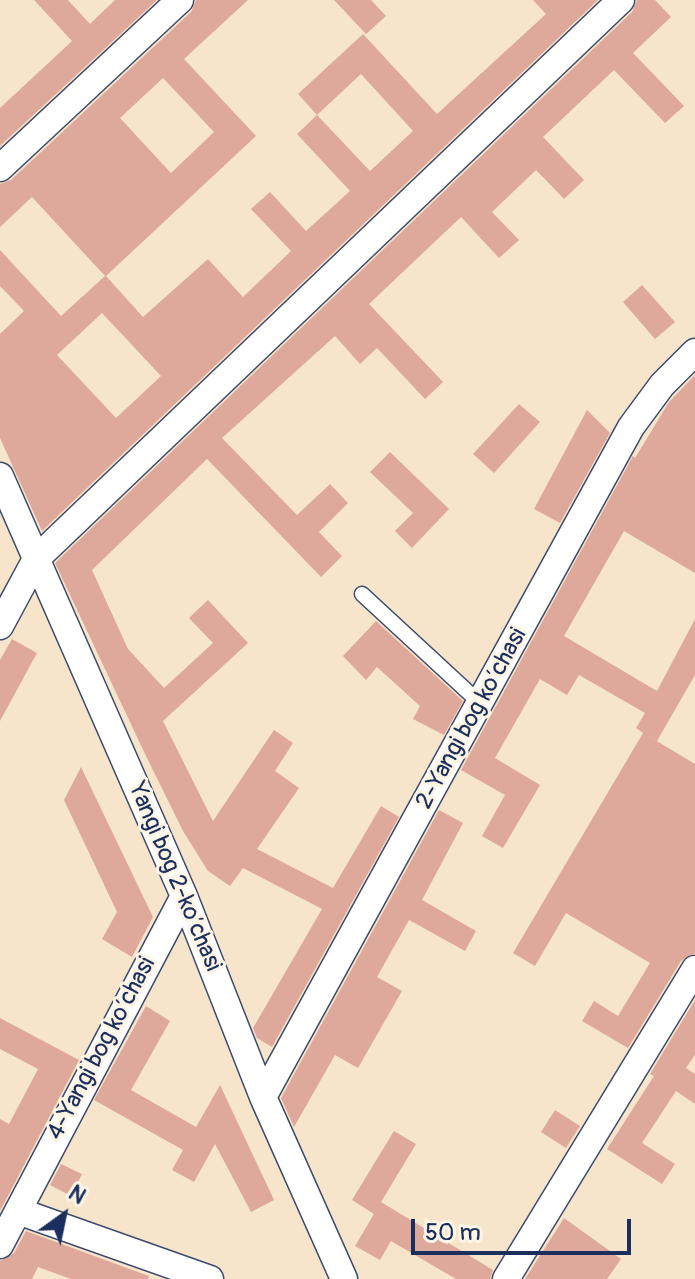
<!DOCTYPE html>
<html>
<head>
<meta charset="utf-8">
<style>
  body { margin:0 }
  #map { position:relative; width:695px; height:1279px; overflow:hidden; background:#f6e5cb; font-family:Pangolin,sans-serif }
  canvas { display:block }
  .north { position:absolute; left:24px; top:1175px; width:80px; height:80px; -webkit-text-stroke:6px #fcf5e5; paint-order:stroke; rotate:33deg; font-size:22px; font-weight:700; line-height:32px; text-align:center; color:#1b2f5e }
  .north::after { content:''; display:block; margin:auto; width:28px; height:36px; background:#1b2f5e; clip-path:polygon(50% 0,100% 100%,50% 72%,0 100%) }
  .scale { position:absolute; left:411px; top:1219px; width:220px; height:36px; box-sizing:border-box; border:4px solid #1b2f5e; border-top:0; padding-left:10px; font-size:24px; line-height:28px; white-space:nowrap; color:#1b2f5e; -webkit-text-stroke:6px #fcf5e5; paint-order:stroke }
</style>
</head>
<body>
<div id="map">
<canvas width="695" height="1279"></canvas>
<div class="north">N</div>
<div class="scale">50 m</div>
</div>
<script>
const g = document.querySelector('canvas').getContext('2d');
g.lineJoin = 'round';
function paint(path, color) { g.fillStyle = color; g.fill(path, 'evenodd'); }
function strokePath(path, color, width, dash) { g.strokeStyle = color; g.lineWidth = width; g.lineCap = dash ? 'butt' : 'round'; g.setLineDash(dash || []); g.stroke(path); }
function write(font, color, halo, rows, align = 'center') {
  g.font = font + ' Pangolin,sans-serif'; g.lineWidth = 6; g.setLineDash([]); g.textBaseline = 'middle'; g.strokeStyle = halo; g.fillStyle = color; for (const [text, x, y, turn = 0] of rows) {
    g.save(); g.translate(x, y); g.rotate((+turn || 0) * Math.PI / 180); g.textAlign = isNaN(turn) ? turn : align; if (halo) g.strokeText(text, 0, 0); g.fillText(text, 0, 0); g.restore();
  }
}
paint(new Path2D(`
  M34,0H68L90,24L115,0H157L0,146V108L72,41Z
  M196,0H248L184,59L256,136L106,276L143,317L208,259L243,297L291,251L251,209L270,192L306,231L350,191L297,134L317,115L298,94L363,34L437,114L546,14L533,0H598L42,531L0,438V334L24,311L0,286V250L61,316L105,276L32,197L0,227V184L11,180L191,12ZM361,74L413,131L370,171L317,115ZM163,78L214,132L171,173L120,118ZM102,313L161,376L116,418L57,355Z
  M334,0H371L386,16L366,34Z
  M637,0H655L671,17L633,53L684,106L665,123L614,70L543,137L584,180L564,199L536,170L492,212L519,240L499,258L461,217L369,304L443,382L425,399L377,348L360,364L335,336L222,438L297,515L330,484L348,503L319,532L342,556L321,577L207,459L92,570L128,649L164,688L213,643L189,618L208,600L248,643L163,721L213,821L274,730L293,743L275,771L299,788L257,849L333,888L381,806L399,817L272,1047L257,1038L253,1028L322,909L243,868L230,886L208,871L183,831L146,756L55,563L632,12Z
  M642,285L675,322L655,339L623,302Z
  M695,375V573L624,531L564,636L657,691L695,619V675L657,741L645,734L695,764V953L681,961L628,1048L582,1021L594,1001L618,1016L650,963L566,913L535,966L513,953L643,733L636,728L645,713L579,675L567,695L540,679L495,758L540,785L503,848L482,836L505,795L461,770L633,456L635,458L669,402Z
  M519,404L540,422L494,473L473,454Z
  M587,410L610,433L560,523L534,509Z
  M390,452L449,509L412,548L395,531L413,513L370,472Z
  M376,621L463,701L444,735L413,719L420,706L377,667L366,680L343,656Z
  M12,639L37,653L0,721V660Z
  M81,767L153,917L132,957L102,939L117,912L64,800Z
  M439,810L463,823L422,900L476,931L465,951L409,920L377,977L402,991L358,1068L335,1055L294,1127L281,1098Z
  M695,1000V1055L686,1068L695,1074V1104L676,1091L642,1143L675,1164L662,1184L607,1149L654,1076L650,1074Z
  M146,1006L170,1021L131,1090L196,1127L220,1085L274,1200L251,1212L215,1144L194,1182L172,1170L183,1150L94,1100Z
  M0,1018L79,1060L0,1211V1119L9,1124L38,1069L0,1049Z
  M555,1110L580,1126L566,1148L541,1132Z
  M394,1131L416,1144L381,1202L493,1270L490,1279H456L391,1241L380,1260L355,1246L374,1214L352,1200Z
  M61,1164L82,1174L71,1196L50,1185Z
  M564,1218L621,1259L607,1279H525Z
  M26,1231L149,1276L148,1279H71L38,1267L32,1279H0V1261L14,1253Z`), '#dea99a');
const service = new Path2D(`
  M362,594L481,704`);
const minor = new Path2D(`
  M0,168L180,0
  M0,476L184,896L263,1097L344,1279
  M0,626L36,559L621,0
  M263,1097L631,427L662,385L695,352
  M18,1211L210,1279
  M0,1245L184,896
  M506,1279L695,969`);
strokePath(service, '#3c4a6e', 17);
strokePath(minor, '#3c4a6e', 29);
strokePath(service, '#fff', 14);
strokePath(minor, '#fff', 26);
write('24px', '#1b2f5e', '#fcf5e5', [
  ["2-Yangi bog koʼchasi",472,719,-61],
  ["Yangi bog 2-koʼchasi",174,877,67],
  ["4-Yangi bog koʼchasi",102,1049,-62]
]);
</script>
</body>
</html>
